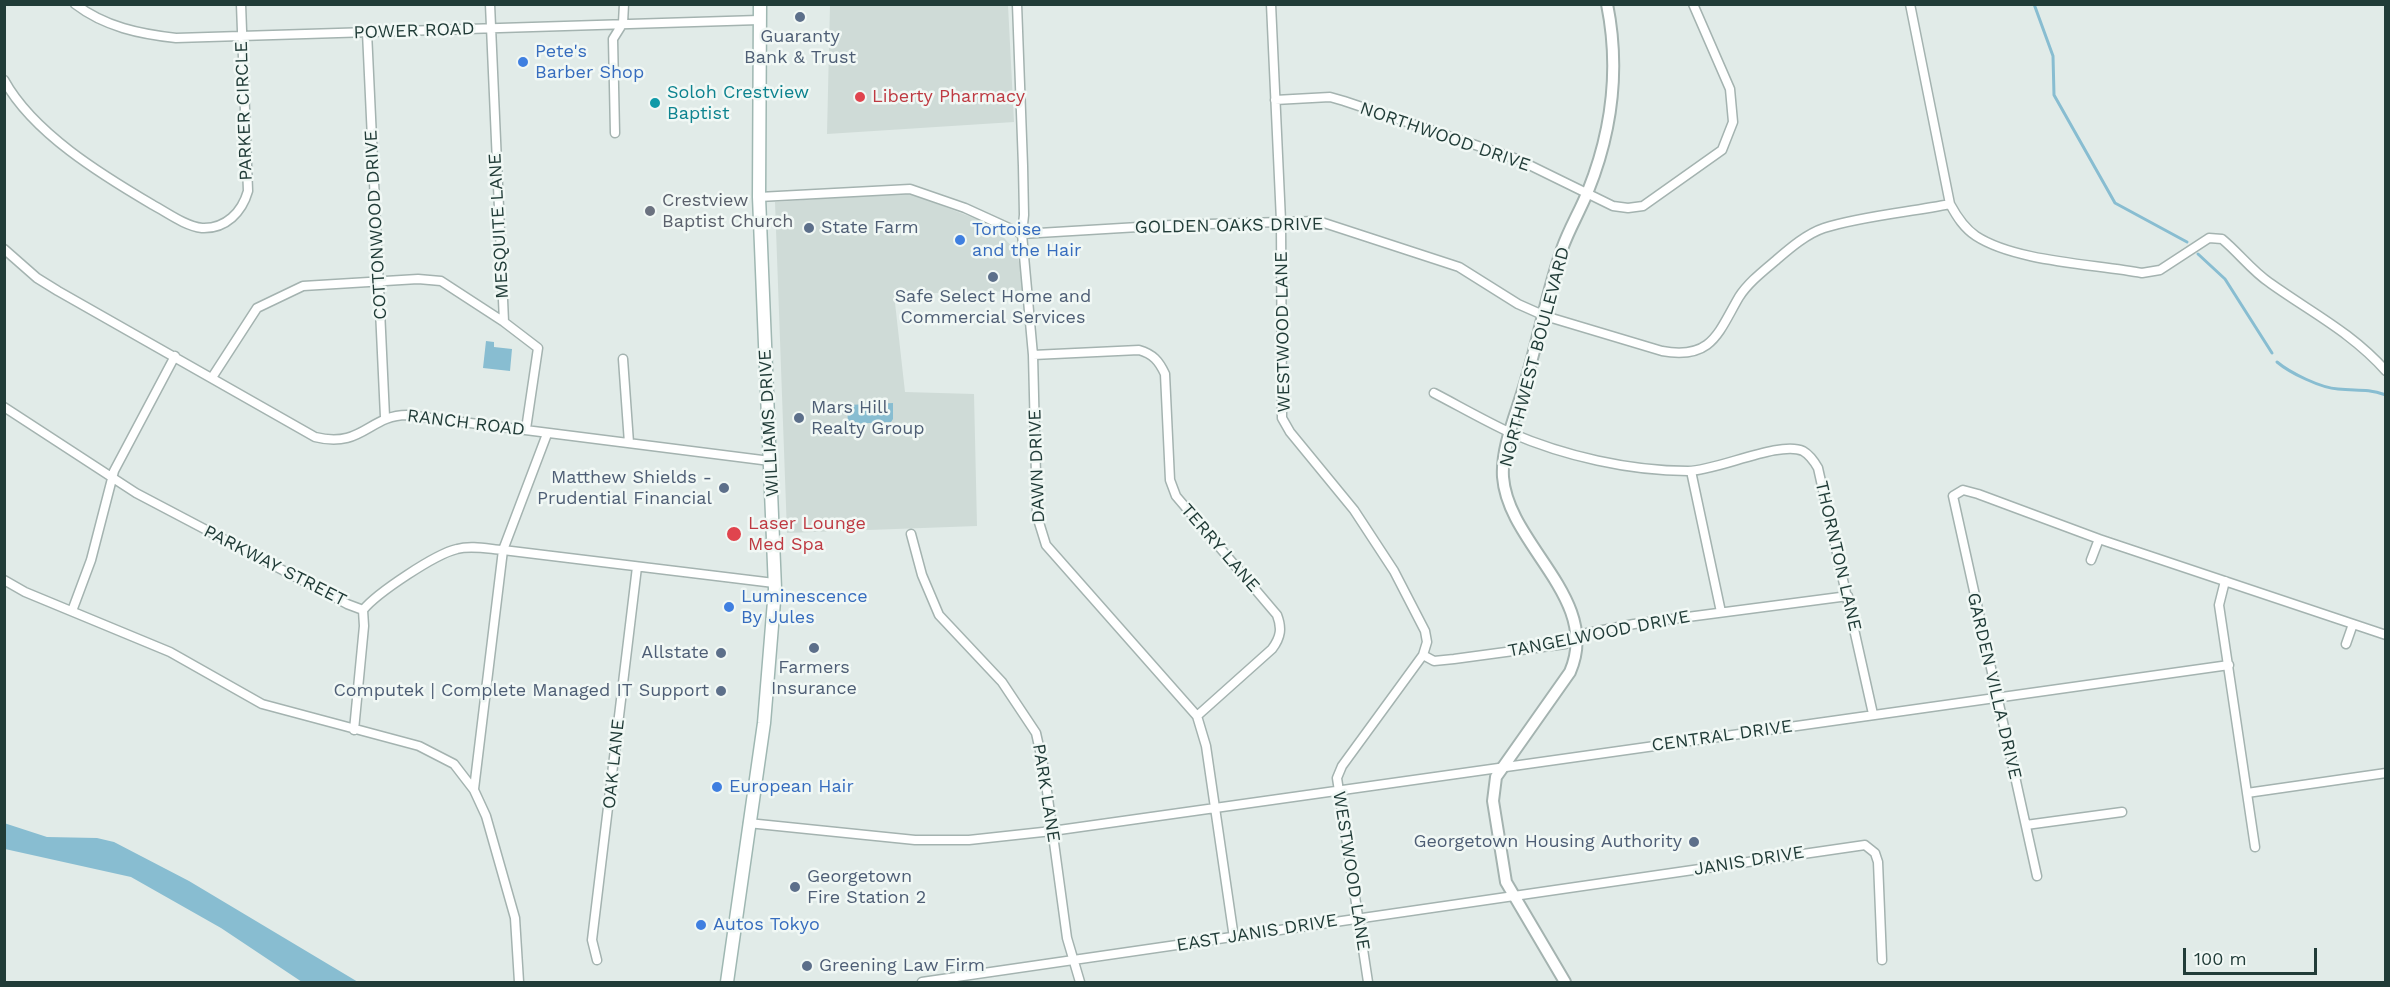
<!DOCTYPE html>
<html>
<head>
<meta charset="utf-8">
<style>
  body { margin:0 }
  #map { position:relative; width:2390px; height:987px; overflow:hidden; background:#e1ebe8; font-family:"Work Sans",sans-serif }
  canvas { display:block }
  .frame { position:absolute; inset:0; border:6px solid #213c38; pointer-events:none }
  .scale { position:absolute; left:2183px; top:948px; width:134px; height:27px; box-sizing:border-box; border:3px solid #213c38; border-top:0; padding-left:8px; font-size:18px; line-height:21px; white-space:nowrap; color:#213c38; -webkit-text-stroke:4px #f1f8f5; paint-order:stroke }
</style>
</head>
<body>
<div id="map">
<canvas width="2390" height="987"></canvas>
<div class="frame"></div>
<div class="scale">100 m</div>
</div>
<script>
const g = document.querySelector('canvas').getContext('2d');
g.lineJoin = 'round';
function paint(path, color) { g.fillStyle = color; g.fill(path, 'evenodd'); }
function strokePath(path, color, width, dash) { g.strokeStyle = color; g.lineWidth = width; g.lineCap = dash ? 'butt' : 'round'; g.setLineDash(dash || []); g.stroke(path); }
function write(font, color, halo, rows, align = 'center') {
  g.font = font + ' "Work Sans",sans-serif'; g.lineWidth = 5; g.setLineDash([]); g.textBaseline = 'middle'; g.strokeStyle = halo; g.fillStyle = color; for (const [text, x, y, turn = 0] of rows) {
    g.save(); g.translate(x, y); g.rotate((+turn || 0) * Math.PI / 180); g.textAlign = isNaN(turn) ? turn : align; if (halo) g.strokeText(text, 0, 0); g.fillText(text, 0, 0); g.restore();
  }
}
paint(new Path2D(`
  M830,5H1008L1014,122L827,134Z
  M901,193L914,195L979,220L997,230L1014,249L1021,267L1023,291L894,294L905,392L974,394L977,526L787,533L775,202Z`), '#cfdbd7');
paint(new Path2D(`
  M486,341L494,342V347L512,349L510,371L483,368Z
  M893,403V419L891,422L848,424L847,405Z
  M4,823L47,837L97,838L114,842L189,881L358,982H302L221,928L131,877L5,849Z`), '#88bdd1');
strokePath(new Path2D(`
  M2034,4L2053,56L2054,95L2115,203L2187,242
  M2198,254L2225,279L2272,353
  M2277,362C2290,373 2321,388 2338,389C2358,391 2365,388 2386,395`), '#88bdd1', 3);
const minor = new Path2D(`
  M75,4C105,27 140,34 176,38L759,20
  M490,4L504,322L538,348L526,429
  M1017,4L1023,166L1024,215L1022,234L1033,355L1037,516L1046,545L1197,716L1206,746L1234,938
  M1271,4L1281,221L1282,418L1290,432L1354,510L1394,571L1425,631L1427,642L1423,655L1342,766L1337,778L1368,982
  M1910,4L1950,204C1957,217 1964,228 1976,236C2016,262 2095,264 2142,273L2160,270L2209,238L2222,239C2239,253 2252,271 2270,283C2312,313 2351,332 2386,371
  M367,32L385,417
  M4,80C33,133 102,175 153,205C168,213 185,226 202,228C226,229 242,212 248,191L241,4
  M1275,100L1330,97L1344,101L1517,159L1613,206L1628,208L1643,206L1722,150L1733,122L1730,89L1693,4
  M615,133L613,39L623,23L624,4
  M759,197L910,189L965,208L1022,234L1172,225L1318,221L1459,267L1518,304L1545,316L1662,351C1712,360 1718,333 1739,297C1748,283 1762,272 1775,261C1789,249 1806,234 1824,228C1861,216 1911,212 1950,204
  M4,249L37,278L58,291L315,437C362,449 369,415 407,415L770,461
  M1033,355L1139,350C1153,354 1159,361 1165,374L1170,480L1176,496L1277,615C1282,628 1281,637 1272,649L1197,716
  M623,359L629,443
  M213,376L257,308L303,286L418,279L441,281L504,322
  M1434,393C1459,406 1485,421 1511,433C1564,456 1630,471 1688,471C1717,471 1780,440 1803,451C1810,455 1814,461 1818,468L1873,714
  M4,407L136,493L347,604L363,610
  M1691,471L1721,612
  M911,534L922,575L939,615L1002,682L1036,733L1044,769L1067,938L1080,982
  M2091,560L2099,539
  M4,580L25,592L170,652L262,704L419,746L454,764L474,790L486,816L515,918L519,982
  M2225,581L2219,605L2255,847
  M363,610C377,593 435,554 457,549C471,545 489,549 503,550L774,583
  M72,611L91,560L114,471L175,356
  M2346,644L2353,624
  M1423,655L1434,661L1454,659L1565,644L1577,635L1634,624L1848,596
  M354,730L364,626L363,610
  M474,789L503,550L547,434
  M2247,793L2386,773
  M748,823L915,840H969L1052,831L2229,665
  M2026,825L2122,812
  M2037,876L1953,496L1963,490L1978,494L2099,539L2386,635
  M597,960L592,940L637,567
  M922,982L1865,845L1875,853L1878,862L1882,960`);
const tertiary = new Path2D(`
  M1565,982L1506,882L1493,801L1496,777L1570,672C1602,599 1508,545 1503,477C1501,446 1518,410 1526,380C1539,337 1547,292 1562,249C1569,229 1580,211 1588,191C1612,131 1620,68 1607,4`);
const secondary = new Path2D(`
  M727,982L764,723L775,589L759,197L760,4`);
strokePath(minor, '#a4b3b0', 11);
strokePath(tertiary, '#a4b3b0', 14);
strokePath(secondary, '#9fb7b2', 15);
strokePath(minor, '#fff', 8);
strokePath(tertiary, '#fff', 10);
strokePath(secondary, '#fff', 12);
for (const [x, y, r, color] of [
  [800,17,6,"#5c6f8a"],
  [523,62,6,"#3f7fe0"],
  [860,97,6,"#e0444e"],
  [655,103,6,"#0f9aa8"],
  [650,211,6,"#6b7280"],
  [809,228,6,"#5c6f8a"],
  [960,240,6,"#3f7fe0"],
  [993,277,6,"#5c6f8a"],
  [799,418,6,"#5c6f8a"],
  [724,488,6,"#5c6f8a"],
  [734,534,8,"#e0444e"],
  [729,607,6,"#3f7fe0"],
  [814,648,6,"#5c6f8a"],
  [721,653,6,"#5c6f8a"],
  [721,691,6,"#5c6f8a"],
  [717,787,6,"#3f7fe0"],
  [1694,842,6,"#5c6f8a"],
  [795,887,6,"#5c6f8a"],
  [701,925,6,"#3f7fe0"],
  [807,966,6,"#5c6f8a"]
]) { const dot = new Path2D(); dot.arc(x, y, r, 0, 2 * Math.PI); g.fillStyle = color; g.fill(dot); strokePath(dot, '#f1f8f5', 2); }
write('18px', '#213c38', '#f1f8f5', [
  ["POWER ROAD",414,31,-2],
  ["PARKER CIRCLE",244,111,-92],
  ["NORTHWOOD DRIVE",1445,137,19],
  ["COTTONWOOD DRIVE",376,225,-93],
  ["MESQUITE LANE",499,226,-93],
  ["GOLDEN OAKS DRIVE",1229,226,-1],
  ["WESTWOOD LANE",1283,332,-91],
  ["NORTHWEST BOULEVARD",1535,357,-75],
  ["RANCH ROAD",466,423,7],
  ["WILLIAMS DRIVE",769,423,-93],
  ["DAWN DRIVE",1037,466,-92],
  ["TERRY LANE",1220,548,49],
  ["THORNTON LANE",1838,556,77],
  ["PARKWAY STREET",275,566,27],
  ["TANGELWOOD DRIVE",1599,634,-11],
  ["GARDEN VILLA DRIVE",1994,686,77],
  ["CENTRAL DRIVE",1722,736,-8],
  ["OAK LANE",614,764,-84],
  ["PARK LANE",1046,793,81],
  ["JANIS DRIVE",1749,861,-9],
  ["WESTWOOD LANE",1351,871,81],
  ["EAST JANIS DRIVE",1257,933,-9]
]);
write('18px', '#4e5e75', '#f1f8f5', [
  ["Guaranty",800,37,"center"],
  ["Bank & Trust",800,58,"center"],
  ["State Farm",821,228],
  ["Safe Select Home and",993,297,"center"],
  ["Commercial Services",993,318,"center"],
  ["Mars Hill",811,408],
  ["Realty Group",811,429],
  ["Matthew Shields -",712,478,"right"],
  ["Prudential Financial",712,499,"right"],
  ["Allstate",709,653,"right"],
  ["Farmers",814,668,"center"],
  ["Insurance",814,689,"center"],
  ["Computek | Complete Managed IT Support",709,691,"right"],
  ["Georgetown Housing Authority",1682,842,"right"],
  ["Georgetown",807,877],
  ["Fire Station 2",807,898],
  ["Greening Law Firm",819,966]
], 'left');
write('18px', '#366cbe', '#f1f8f5', [
  ["Pete's",535,52],
  ["Barber Shop",535,73],
  ["Tortoise",972,230],
  ["and the Hair",972,251],
  ["Luminescence",741,597],
  ["By Jules",741,618],
  ["European Hair",729,787],
  ["Autos Tokyo",713,925]
], 'left');
write('18px', '#0d838f', '#f1f8f5', [
  ["Soloh Crestview",667,93],
  ["Baptist",667,114]
], 'left');
write('18px', '#be3a42', '#f1f8f5', [
  ["Liberty Pharmacy",872,97],
  ["Laser Lounge",748,524],
  ["Med Spa",748,545]
], 'left');
write('18px', '#5b616d', '#f1f8f5', [
  ["Crestview",662,201],
  ["Baptist Church",662,222]
], 'left');
</script>
</body>
</html>
